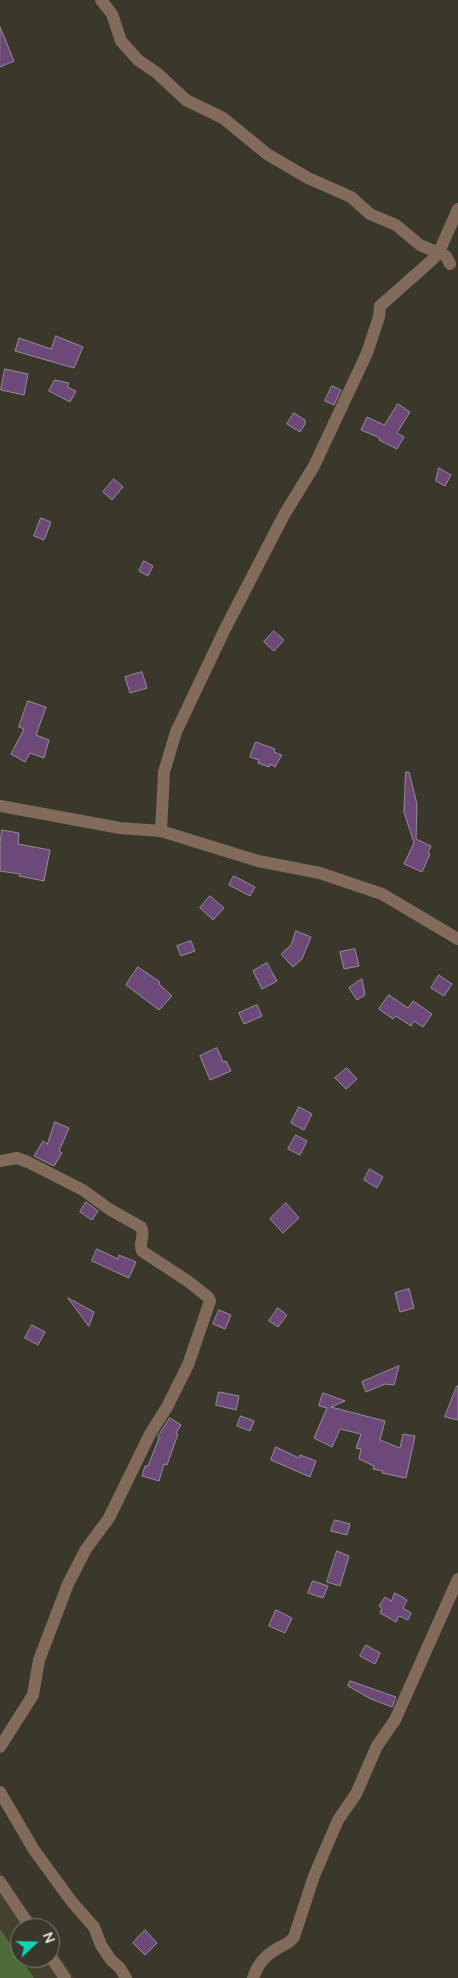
<!DOCTYPE html>
<html>
<head>
<meta charset="utf-8">
<style>
  body { margin:0 }
  #map { position:relative; width:458px; height:1978px; overflow:hidden; background:#3a372b; font-family:"Nunito Sans",sans-serif }
  canvas { display:block }
  .north { position:absolute; left:10px; top:1918px; width:50px; height:50px; box-sizing:border-box; background:#3a372b; border:1px solid #827f75; border-radius:50%; rotate:69deg; font-size:14px; font-weight:700; line-height:20px; text-align:center; color:#edece4 }
  .north::after { content:''; display:block; margin:auto; width:18px; height:22px; background:#0fd5b4; clip-path:polygon(50% 0,100% 100%,50% 72%,0 100%) }
</style>
</head>
<body>
<div id="map">
<canvas width="458" height="1978"></canvas>
<div class="north">N</div>
</div>
<script>
const g = document.querySelector('canvas').getContext('2d');
g.lineJoin = 'round';
function paint(path, color) { g.fillStyle = color; g.fill(path, 'evenodd'); }
function strokePath(path, color, width, dash) { g.strokeStyle = color; g.lineWidth = width; g.lineCap = dash ? 'butt' : 'round'; g.setLineDash(dash || []); g.stroke(path); }
paint(new Path2D(`
  M0,1870L40,1928H20V1958H50V1943L75,1978H0Z`), '#45402f');
paint(new Path2D(`
  M0,1929L34,1978H0Z`), '#4e6b39');
const building = new Path2D(`
  M0,27L14,61L0,67Z
  M56,336L83,347L74,368L15,351L19,338L51,349Z
  M5,369L28,374L24,395L1,390Z
  M55,380L69,383L67,387L76,391L70,402L49,391Z
  M332,386L341,390L334,405L325,401Z
  M398,404L410,412L397,433L404,437L397,449L379,440L380,438L361,430L367,417L384,425Z
  M294,413L305,420V424L300,432L287,424Z
  M439,468L451,475L445,486L436,481Z
  M114,479L123,487L112,500L103,492Z
  M41,518L51,522L44,540L34,536Z
  M144,561L153,566L148,576L139,571Z
  M274,631L284,640L274,651L264,642Z
  M142,672L147,688L130,693L125,677Z
  M28,701L46,707L36,735L49,740L44,758L30,753L25,762L11,754L24,729L19,727Z
  M256,742L275,749L274,752L282,755L275,767L270,764L269,767L258,763L259,760L250,757Z
  M406,772H409L417,804L416,839L431,846L428,853L430,854L422,872L404,864L414,843L404,812Z
  M2,830L19,833L18,844L50,850L44,881L19,876L20,874L0,871V845Z
  M234,876L255,887L250,896L229,885Z
  M210,896L224,908L213,920L200,908Z
  M296,931L311,937L302,959L293,967L281,954L291,945Z
  M191,941L195,951L181,956L177,946Z
  M355,949L359,966L344,969L340,952Z
  M267,963L277,981L262,989L253,971Z
  M138,967L160,982L159,984L172,996L159,1010L126,985Z
  M439,975L452,984L444,996L431,988Z
  M362,979L365,995L357,1000L349,988Z
  M389,995L408,1008L413,1001L432,1014L423,1027L414,1021L411,1026L396,1016L393,1019L379,1009Z
  M257,1005L262,1016L244,1024L239,1013Z
  M217,1048L223,1062L226,1061L231,1071L210,1080L200,1056Z
  M347,1068L357,1079L346,1089L335,1078Z
  M299,1107L312,1114L304,1130L291,1123Z
  M55,1122L69,1128L59,1151L62,1153L54,1166L34,1156L43,1141L47,1144Z
  M296,1135L307,1141L300,1155L288,1149Z
  M370,1169L383,1177L377,1188L364,1180Z
  M86,1202L98,1211L92,1220L80,1212Z
  M286,1203L299,1218L283,1233L270,1219Z
  M97,1249L118,1259L119,1255L136,1262L129,1278L92,1261Z
  M409,1289L414,1308L400,1312L395,1293Z
  M68,1298L94,1312L89,1326Z
  M278,1308L287,1315L278,1327L269,1321Z
  M219,1310L231,1315L225,1329L213,1324Z
  M32,1325L45,1332L38,1345L25,1338Z
  M399,1366L394,1385L385,1384L366,1392L362,1382Z
  M457,1386H458V1420L445,1417Z
  M219,1392L239,1396L236,1410L216,1405Z
  M323,1393L345,1401L331,1407L385,1421L380,1440L400,1448L403,1434L415,1436L406,1478L382,1473L383,1471L373,1469L374,1466L359,1459L361,1449L356,1448L361,1434L340,1429L332,1447L314,1438L327,1408L319,1406Z
  M241,1416L254,1421L250,1431L237,1426Z
  M170,1418L181,1425L176,1433L178,1434L167,1465L164,1464L159,1481L142,1476L145,1466H148L159,1438L158,1437Z
  M276,1447L299,1458L300,1455L316,1461L310,1477L271,1460Z
  M335,1520L350,1524L347,1535L331,1531Z
  M337,1551L349,1556L340,1586L327,1582Z
  M313,1581L328,1586L323,1598L308,1593Z
  M395,1593L407,1600L403,1608L411,1613L408,1620L399,1616L396,1622L380,1613L382,1608L379,1606L385,1597L391,1601Z
  M276,1610L292,1618L285,1633L269,1626Z
  M366,1645L380,1653L375,1664L360,1656Z
  M350,1681L396,1697L392,1707L371,1699L348,1686Z
  M145,1930L157,1943L145,1955L133,1943Z`);
paint(building, '#6d4979');
strokePath(building, '#968d99', 1);
strokePath(new Path2D(`
  M101,0L112,14L121,41L138,60L157,73L186,100L223,118L267,154L308,178L351,197L370,214L396,225L420,245L446,256L450,264
  M0,806L120,828L161,831L258,861L320,873L382,894L458,939
  M161,831L164,772L176,732L225,629L284,515L314,466L367,353L379,317L380,306L432,260L439,252L458,209
  M0,1161L17,1158L28,1162L83,1190L109,1209L141,1227C146,1236 138,1243 142,1251L189,1282L208,1297L210,1301L188,1365L167,1407L150,1434L109,1518L86,1549L68,1584L39,1660L33,1695L0,1747
  M0,1792L34,1850L72,1902L94,1927L101,1945L111,1960L120,1968L126,1978
  M0,1882L31,1928
  M50,1956L65,1978
  M253,1978C257,1966 263,1957 275,1950C282,1945 288,1945 294,1937L314,1876L338,1820L356,1794L377,1746L395,1720L458,1579`), '#826b5a', 12);
</script>
</body>
</html>
